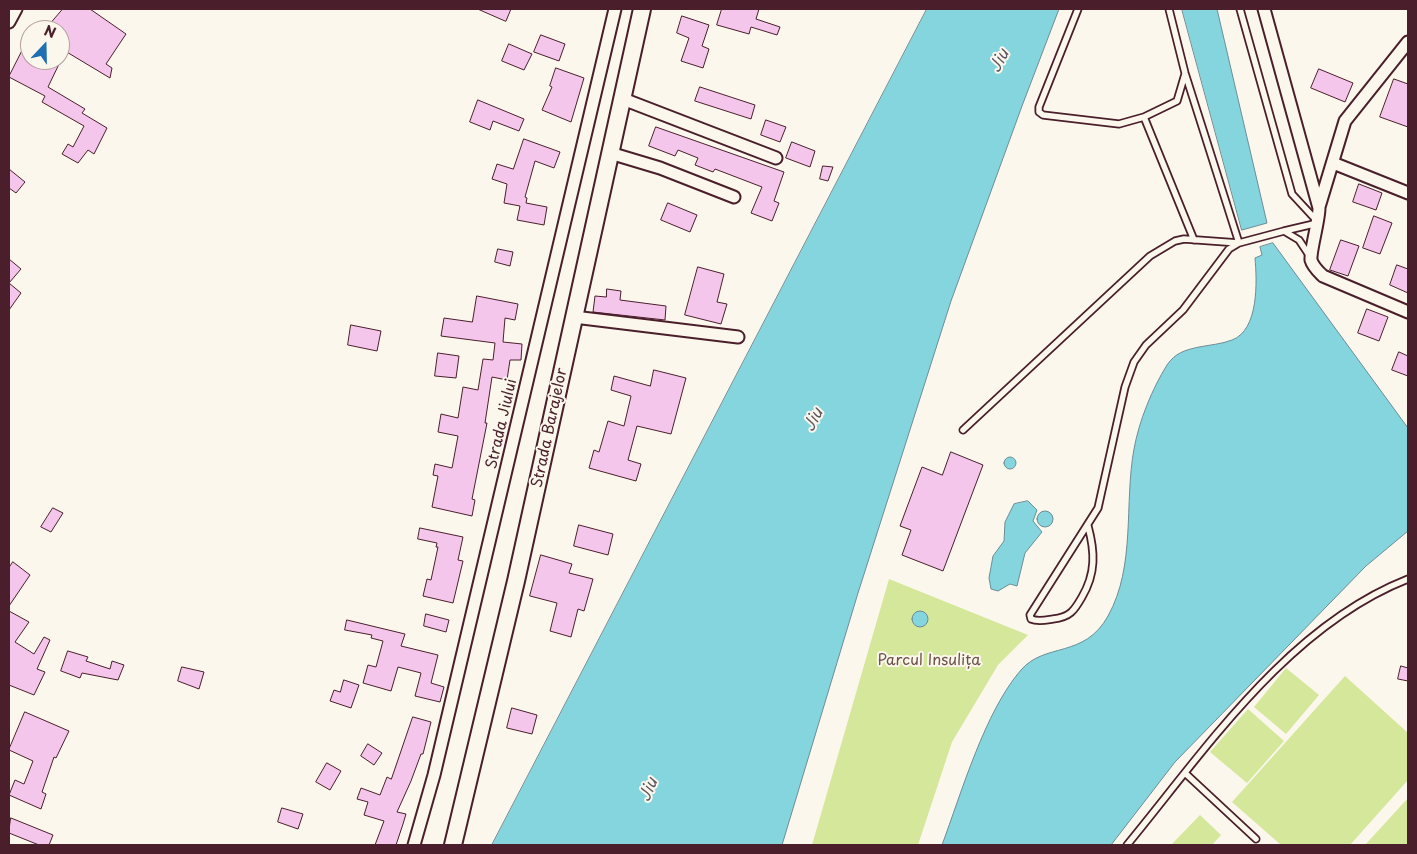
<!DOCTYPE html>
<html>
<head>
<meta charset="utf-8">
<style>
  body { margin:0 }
  #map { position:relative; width:1417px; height:854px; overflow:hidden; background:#fbf7ec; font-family:"Playpen Sans",sans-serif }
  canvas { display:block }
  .frame { position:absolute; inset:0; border:10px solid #4a1f2b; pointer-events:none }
  .north { position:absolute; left:20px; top:20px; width:50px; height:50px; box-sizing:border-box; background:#fbf7ec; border:1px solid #b4a19f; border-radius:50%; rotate:21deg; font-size:14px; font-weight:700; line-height:20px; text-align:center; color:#4a1f2b }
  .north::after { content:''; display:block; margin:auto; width:18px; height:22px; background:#1f6fb2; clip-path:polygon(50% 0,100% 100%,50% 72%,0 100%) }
</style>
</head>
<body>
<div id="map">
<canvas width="1417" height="854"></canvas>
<div class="frame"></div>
<div class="north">N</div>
</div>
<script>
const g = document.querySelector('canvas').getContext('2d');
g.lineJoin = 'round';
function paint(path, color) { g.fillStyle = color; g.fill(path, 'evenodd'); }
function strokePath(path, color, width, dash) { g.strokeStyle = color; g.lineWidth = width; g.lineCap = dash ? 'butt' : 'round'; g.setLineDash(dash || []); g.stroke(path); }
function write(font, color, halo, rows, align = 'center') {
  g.font = font + ' "Playpen Sans",sans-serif'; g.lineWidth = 4; g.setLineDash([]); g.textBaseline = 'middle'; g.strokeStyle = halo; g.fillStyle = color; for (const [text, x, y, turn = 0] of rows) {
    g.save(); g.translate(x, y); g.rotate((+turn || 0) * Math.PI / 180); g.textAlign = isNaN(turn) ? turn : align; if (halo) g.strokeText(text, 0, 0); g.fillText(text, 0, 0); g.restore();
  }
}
paint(new Path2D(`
  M889,579L1028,635L998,665L952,742L918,845H812Z
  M1286,668L1319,695L1286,734L1254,707Z
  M1345,676L1408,733V780L1350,845H1281L1232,802Z
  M1248,709L1284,741L1247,783L1210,752Z
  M1408,798V845H1365Z
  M1200,815L1221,835L1212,845H1171Z`), '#d4e79b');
const water = new Path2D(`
  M927,9H1059L1022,106L951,301L858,593L782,845H492Z
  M1182,9H1217L1267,223L1242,230Z
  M1273,243L1408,428V531L1366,566L1175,762L1111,845H942C961,794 985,711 1021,670C1045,642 1084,659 1108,616C1136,566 1124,503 1134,449C1139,421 1152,389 1167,365C1175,353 1185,350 1199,347C1209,345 1222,344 1232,340C1259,330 1257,281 1255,258L1262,255L1260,247Z
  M1004 463a6 6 0 1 1 12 0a6 6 0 1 1-12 0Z
  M1028,501L1037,510L1033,521L1042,532L1025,553L1017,586L1010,584L998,591L991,589L989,578L993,556L1004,541L1005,522L1014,504Z
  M1037 519a8 8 0 1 1 16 0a8 8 0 1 1-16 0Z
  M912 619a8 8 0 1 1 16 0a8 8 0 1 1-16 0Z`);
paint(water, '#84d5de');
strokePath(water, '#6d8c96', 1);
const building = new Path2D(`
  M63,9H90L126,34L106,64L112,68L110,78L60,48V30H45Z
  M478,9H511L506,21Z
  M722,9H759L756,19L780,27L777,35L751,27L749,34L717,25Z
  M682,16L709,25L702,46L709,49L703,68L681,61L689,38L677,33Z
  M30,35V60H61L48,87L85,109L82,113L107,128L94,154L88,150L78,163L62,154L68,144L73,147L84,126L42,102L45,96L9,77Z
  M541,35L565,44L559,61L534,52Z
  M509,44L532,54L524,70L502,61Z
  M556,68L584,78L571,122L542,110L552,87L550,86Z
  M1319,69L1353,83L1345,102L1311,88Z
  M1394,79L1408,84V127L1380,117Z
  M700,87L755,105L751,119L695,101Z
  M478,100L524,119L519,131L493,121L490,130L470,122Z
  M766,120L786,127L780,142L761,135Z
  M656,127L784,172L774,201L779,203L772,221L751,213L762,187L715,169L713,172L695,165L698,158L678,150L675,156L649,146Z
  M524,139L560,152L554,168L535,161L525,197L527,198L526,203L547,207L544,225L517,220L520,206L504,203L507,184L492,179L497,164L513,169Z
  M792,142L815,151L810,167L786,158Z
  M823,166L833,167L828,181L820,179Z
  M9,169L25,182L16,193L9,188Z
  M1359,184L1382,193L1376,210L1353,202Z
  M668,203L697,215L690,232L661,220Z
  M1374,216L1392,223L1380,254L1363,248Z
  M1341,240L1359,246L1348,276L1330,270Z
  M498,249L513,252L510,266L495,262Z
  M9,259L21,269L9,283L21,293L9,310Z
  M1397,265L1408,269V293L1390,285Z
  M698,267L724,274L717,302L727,304L721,324L685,315Z
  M607,289L621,291L620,300L666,306L665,320L593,312L595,296L606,297Z
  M477,296L518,304L515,320L505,318L503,342L522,344L521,360H510L507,380L492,377L485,423H487L472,499L475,500L472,516L432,507L438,476L433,475L435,464L452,468L458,436L438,432L441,414L458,418L463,387L478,390L483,359L493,360L495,343L441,336L444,318L472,322Z
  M1367,309L1388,317L1379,341L1358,333Z
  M351,325L381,331L377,351L348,345Z
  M1399,352L1408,356V376L1392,370Z
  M438,353L459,356L456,378L435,376Z
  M654,370L686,378L671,434L637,426L628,460L641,464L636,481L589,468L594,450L599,452L608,421L624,426L631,396L611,390L614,376L650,386Z
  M951,452L983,465L943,571L902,555L911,530L900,526L922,467L942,475Z
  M53,508L63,513L51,532L41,527Z
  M579,525L613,534L608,555L574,546Z
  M420,528L463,537L458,560L463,561L453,603L423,596L427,579L431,580L438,547H436L437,543L418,539Z
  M541,555L572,564L569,573L593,579L584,611L578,609L571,637L550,631L557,603L530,596Z
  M13,562L30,575L9,606V568Z
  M9,611L29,622L15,642L34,654L44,637L50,640L37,669L45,672L34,695L9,685Z
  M426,614L449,620L446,632L424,626Z
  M347,620L405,634L401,646L438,655L431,683L444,687L440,702L415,696L421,673L398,667L391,691L363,683L368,665L376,667L383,641L371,638L372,635L345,630Z
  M68,651L88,657L86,661L110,669L112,661L124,665L118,680L82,673L80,678L61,671Z
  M1401,666L1408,668V681L1398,679Z
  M182,667L204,672L199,689L178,681Z
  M344,680L359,685L351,708L330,701L334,690L340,692Z
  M512,708L537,715L532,734L507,728Z
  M25,712L69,731L56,758L54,757L42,792L46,794L41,809L9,795L15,780L24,784L33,761L9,750Z
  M413,717L431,722L423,754H421L411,781L397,812L406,814L403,824L396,845H375L384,821L364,815L368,802L357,799L361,788L380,795L387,777L391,779Z
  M368,744L382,753L374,765L361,756Z
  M327,763L341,771L330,790L316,782Z
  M282,808L303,814L298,829L278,822Z
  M11,818L53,835L49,845H39L9,833Z`);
paint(building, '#f4c6eb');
strokePath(building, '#4a1f2b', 1);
const service = new Path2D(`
  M1078,9L1039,107V112L1043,115L1119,124L1144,117L1194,240
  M1240,9L1292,194L1317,221
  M1144,117L1177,101L1185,74
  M1284,231L1318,223
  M963,430L1150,256L1175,241L1184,239L1239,243L1185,73L1169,9
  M1088,526C1095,552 1096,573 1082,597C1074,611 1070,617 1053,619C1046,620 1038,622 1031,619L1030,615L1098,508L1125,387L1134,362L1146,345L1183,310L1229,249L1239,243L1284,231L1299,240L1309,255
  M1185,773L1256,839
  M1127,845C1206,749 1288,626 1408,579`);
const minor = new Path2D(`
  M1264,9L1319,208C1319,221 1310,251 1311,260C1313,267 1319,272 1323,276L1408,312
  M9,22L16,9
  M623,99L776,158
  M610,153L660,168L734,197
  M1333,163L1408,193
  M1319,207L1345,121L1408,42
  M574,317L738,337
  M414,845L434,775L615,9`);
const secondary = new Path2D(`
  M453,845L516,581L642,9`);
strokePath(service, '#4a1f2b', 9);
strokePath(minor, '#4a1f2b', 15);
strokePath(secondary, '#4a1f2b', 20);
strokePath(service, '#fbf7ec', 5.5);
strokePath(minor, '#fbf7ec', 11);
strokePath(secondary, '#fbf7ec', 16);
write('15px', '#4a1f2b', '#fbf7ec', [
  ["Strada Jiului",502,424,-77],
  ["Strada Barajelor",550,428,-78]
]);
write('15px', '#6c5147', '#fbf7ec', [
  ["Parcul Insulița",929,661]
]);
write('italic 16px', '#5b5661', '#fbf7ec', [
  ["Jiu",1000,61,-63],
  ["Jiu",814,420,-63],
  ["Jiu",649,790,-67]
]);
</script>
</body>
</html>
